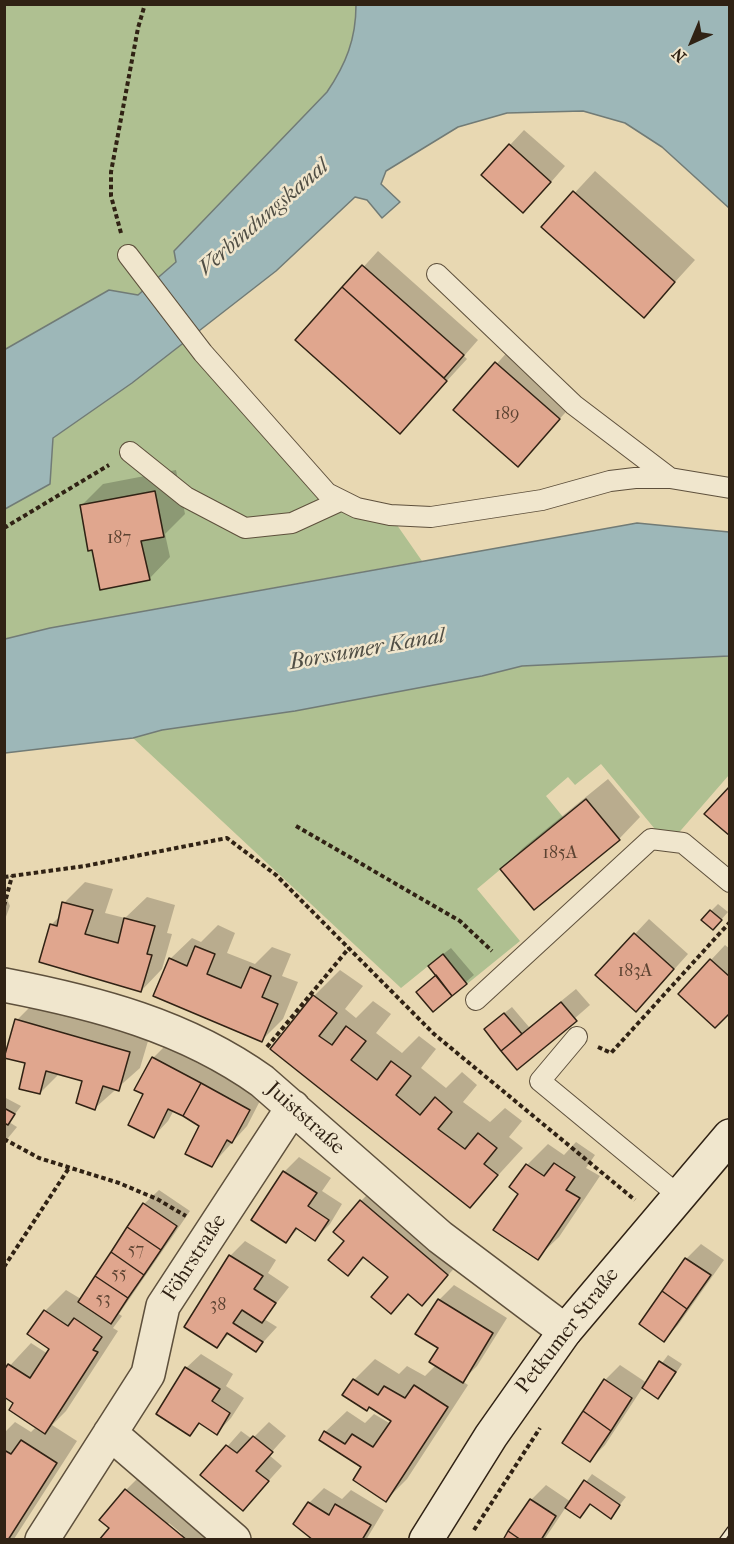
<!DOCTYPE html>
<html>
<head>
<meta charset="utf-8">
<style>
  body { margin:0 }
  #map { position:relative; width:734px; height:1544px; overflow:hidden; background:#e8d8b2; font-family:"IM FELL French Canon",serif }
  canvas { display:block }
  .frame { position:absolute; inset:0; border:6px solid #302214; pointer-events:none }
  .north { position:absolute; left:662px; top:12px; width:60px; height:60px; -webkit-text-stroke:4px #f0e6cd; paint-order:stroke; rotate:224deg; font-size:16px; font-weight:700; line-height:24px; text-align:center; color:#302214 }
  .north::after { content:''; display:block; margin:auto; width:21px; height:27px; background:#302214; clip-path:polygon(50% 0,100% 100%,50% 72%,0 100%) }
</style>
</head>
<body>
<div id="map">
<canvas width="734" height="1544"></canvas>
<div class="frame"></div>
<div class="north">N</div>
</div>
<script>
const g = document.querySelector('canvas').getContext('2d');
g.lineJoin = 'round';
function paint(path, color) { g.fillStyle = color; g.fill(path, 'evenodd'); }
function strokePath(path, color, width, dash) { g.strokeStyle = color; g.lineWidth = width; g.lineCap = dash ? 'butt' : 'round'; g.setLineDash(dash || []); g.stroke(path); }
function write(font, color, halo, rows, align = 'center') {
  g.font = font + ' "IM FELL French Canon",serif'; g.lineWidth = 5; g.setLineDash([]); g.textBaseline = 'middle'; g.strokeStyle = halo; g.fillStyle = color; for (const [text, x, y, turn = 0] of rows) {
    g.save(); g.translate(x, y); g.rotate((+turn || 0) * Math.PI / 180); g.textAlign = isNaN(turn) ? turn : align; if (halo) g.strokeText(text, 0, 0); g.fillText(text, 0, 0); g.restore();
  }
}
paint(new Path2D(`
  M5,5H356C356,39 346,64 327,92L176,262L138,295L109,290L5,350Z
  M191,337L327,493L390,515L422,561L50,628L5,639L4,509L50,484L53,438Z
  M729,656V775L675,837L659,834L601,764L575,785L568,777L546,796L563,817L477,889L520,941L467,984L443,954L401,988L133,738L162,730L295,711L482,676L522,666Z`), '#afc091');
const water = new Path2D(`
  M356,5H729V208L662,147L625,123L583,111L507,113L458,127L386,171L381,184L400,202L382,218L367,200L355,197L276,271L132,383L53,438L50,484L5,509L4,350L109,290L138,295L176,262L174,251L327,92C346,64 356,39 356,5Z
  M637,523L729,532V656L522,666L482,676L295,711L162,730L133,738L5,753V639L50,628Z`);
paint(water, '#9db7b8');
strokePath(water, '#717b76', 1.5);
paint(new Path2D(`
  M524,130L565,166L538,197L510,145Z
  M595,171L695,260L644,316L543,227Z
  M378,251L478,340L464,356L467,359L400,432L297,340Z
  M511,348L574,403L518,465L455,410Z
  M176,470L185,514L165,534L170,557L149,579L81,506L103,484Z
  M608,779L640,817L619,839L534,908L502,869L523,848Z
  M85,882L113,889L105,913L125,918L147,897L175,905L167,933L172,934L162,969L141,991L51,925L61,915L64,903Z
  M4,892L10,906L4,922Z
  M718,904L728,912L720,921L703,919Z
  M649,919L688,954L651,995L635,934Z
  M218,925L235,933L227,953L255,964L272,947L291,954L282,976L298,982L283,1019L262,1040L170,959L192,938L201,942Z
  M725,945L730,949V1012L711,960Z
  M451,948L474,975L433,1010L437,959Z
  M340,970L363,986L345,1009L356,1018L373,1001L391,1014L376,1033L402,1053L419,1036L436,1049L421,1068L446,1088L462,1072L477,1085L463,1102L490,1122L505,1108L522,1121L509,1137L523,1148L470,1206L272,1048L314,996Z
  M576,989L590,1005L518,1068L493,1022L512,1007L529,1027Z
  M38,999L151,1031L140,1068L95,1108L84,1080L60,1073L40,1093L27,1062L17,1020Z
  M168,1043L263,1095L247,1126L212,1165L201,1125L174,1110L168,1121L154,1136L145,1094L153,1058Z
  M4,1097L21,1106L9,1122L17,1127L4,1143Z
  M576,1142L595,1155L586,1168L600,1176L559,1237L537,1258L520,1193L527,1165L548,1144L564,1155Z
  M299,1157L331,1178L322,1191L342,1204L330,1224L315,1239L299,1228L286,1241L284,1172Z
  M382,1180L468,1253L422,1304L409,1293L391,1312L390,1277L365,1257L348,1274L346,1241L361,1201Z
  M159,1190L190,1211L119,1314L122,1316L113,1328L118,1331L66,1411L52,1425L77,1441L14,1539L4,1540V1433L15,1422L31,1432L37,1426L15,1403L4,1372L31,1343L48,1354L51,1349L45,1311L66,1290L81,1299L144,1204Z
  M245,1241L276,1260L268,1273L289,1287L264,1319L277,1327L256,1350L230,1333L217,1346L230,1256Z
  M701,1244L724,1260L678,1325L664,1340L641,1324L686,1259Z
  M454,1285L507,1318L477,1366L462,1381L468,1385L407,1479L386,1500L363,1466L325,1432L347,1411L365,1423L374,1414L391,1424L393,1420L354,1380L375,1359L399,1374L407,1366L425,1376L436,1365L440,1347L439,1300Z
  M201,1354L233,1374L226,1386L244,1398L231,1418L217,1433L201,1422L190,1434L186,1368Z
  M668,1355L682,1364L665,1390L658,1397L643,1387L605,1445L590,1460L605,1380L620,1365L647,1383Z
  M269,1422L286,1436L269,1455L282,1466L243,1509L202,1475L241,1431L252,1439Z
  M147,1469L234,1540H124L111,1528L126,1490ZM169,1523L182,1534L180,1536L167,1525Z
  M592,1474L626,1497L610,1517L591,1503L580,1516L566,1507L544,1540H505L531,1500L546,1485L571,1502Z
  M324,1488L342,1499L351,1490L384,1510L366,1540H315L309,1503Z`), '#0003');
const building = new Path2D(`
  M509,144L551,182L523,213L481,175Z
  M573,191L675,282L644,318L541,227Z
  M362,265L464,355L444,378L342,287Z
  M342,287L447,381L400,434L295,340Z
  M495,362L560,419L518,467L453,410Z
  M155,491L164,537L141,541L150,580L100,590L92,550L88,551L80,505Z
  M730,786V836L704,814Z
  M586,799L620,840L534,910L500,869Z
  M62,902L93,910L85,934L118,943L124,918L155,926L147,954L152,955L141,992L39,962L50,924L57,926Z
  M710,910L722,920L713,930L701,920Z
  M634,933L674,969L636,1012L595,975Z
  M195,946L215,954L207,974L241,988L250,967L271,976L262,997L278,1004L262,1042L153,996L169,958L187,966Z
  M443,954L467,984L452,996L428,966Z
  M710,959L730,977V1013L715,1028L678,994Z
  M436,975L452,996L433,1012L416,992Z
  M313,995L337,1013L319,1036L332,1045L346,1026L366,1041L351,1060L377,1080L391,1061L411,1076L396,1095L420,1115L435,1097L452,1112L438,1129L465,1149L478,1133L497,1148L484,1164L498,1175L470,1208L270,1049Z
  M561,1002L577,1021L517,1070L501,1051Z
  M504,1013L522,1034L501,1051L484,1029Z
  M15,1019L130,1052L119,1091L103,1086L95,1110L76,1103L82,1081L46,1071L40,1094L19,1089L25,1063L4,1058Z
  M152,1057L201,1083L183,1116L168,1109L154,1138L128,1125L143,1094L134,1090Z
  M201,1083L250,1110L232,1143L227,1140L212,1167L185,1154L199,1126L183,1116Z
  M4,1108L15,1114L8,1125L4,1123Z
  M554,1163L575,1177L566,1190L580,1198L538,1260L493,1230L518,1194L509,1187L526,1164L544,1176Z
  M283,1171L317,1193L308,1206L329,1220L315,1241L296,1228L286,1243L251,1220Z
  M360,1200L448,1275L422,1306L408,1294L391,1314L371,1297L388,1277L363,1257L348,1276L328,1260L344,1241L333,1232Z
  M143,1203L177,1226L161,1250L127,1227Z
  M127,1227L161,1250L144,1275L111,1252Z
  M111,1252L144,1275L128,1298L95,1276Z
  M229,1255L263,1276L254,1289L276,1303L262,1323L242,1310L233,1323L263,1342L256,1352L227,1333L217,1348L184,1327Z
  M685,1258L711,1275L687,1309L662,1291Z
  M95,1276L128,1298L111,1324L78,1302Z
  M662,1291L687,1309L664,1342L639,1324Z
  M438,1299L493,1333L463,1383L429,1362L438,1348L415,1334Z
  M44,1310L68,1326L74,1318L102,1337L93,1350L98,1352L45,1434L9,1410L13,1403L4,1397V1370L8,1364L30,1378L49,1349L27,1334Z
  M659,1361L676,1372L658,1399L642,1388Z
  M185,1367L220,1389L212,1401L230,1413L217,1435L199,1423L190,1436L156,1414Z
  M353,1379L378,1395L384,1386L405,1398L414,1385L448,1407L386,1502L353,1480L361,1467L319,1440L324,1431L345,1444L352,1434L373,1447L391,1421L369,1407L367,1411L342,1395Z
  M604,1379L632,1398L611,1431L583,1411Z
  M583,1411L611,1431L590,1462L562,1443Z
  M253,1436L273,1452L256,1471L269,1481L243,1511L200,1475L226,1445L237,1453Z
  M21,1440L57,1463L8,1540H4V1450L11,1454Z
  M584,1480L620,1505L611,1519L590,1504L580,1518L565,1508Z
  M125,1489L187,1540H99L109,1528L99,1520Z
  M530,1499L556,1516L541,1540H521L508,1531Z
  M308,1502L329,1515L335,1504L371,1525L362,1540H313L293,1524Z
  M508,1531L521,1540H503Z`);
paint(building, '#e0a68e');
strokePath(building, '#302214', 1.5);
const lane = new Path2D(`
  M128,255L203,353L327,493L357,508L390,515L431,517L542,500L610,481L635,478H670L730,488
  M437,274L574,405L670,478
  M130,452L186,497L245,528L292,523L340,501
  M476,1000L651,839L683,843L730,882
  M577,1037L540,1081L678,1195`);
const street = new Path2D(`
  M4,985C97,1003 185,1026 262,1081L440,1237L565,1331
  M110,1433L234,1540
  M42,1540L148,1374L163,1306L293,1107`);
const secondary = new Path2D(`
  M426,1540L491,1436L565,1331L730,1136`);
strokePath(lane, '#5e503c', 22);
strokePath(street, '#5e503c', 36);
strokePath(secondary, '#302214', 36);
strokePath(new Path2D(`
  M121,233L111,196V172L138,28L145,4
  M4,528L109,465
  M296,826L460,921L492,951
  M4,877L85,866L227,838L276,875L434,1034L635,1200
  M4,906L12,876
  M267,1047L349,948
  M598,1047L611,1053L730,922
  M4,1139L39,1158L119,1183L157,1199L186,1216
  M4,1267L69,1168
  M474,1530L540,1428`), '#302214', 4, [4.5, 3]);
strokePath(lane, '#f0e6cd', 20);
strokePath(street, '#f0e6cd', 33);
strokePath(secondary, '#f0e6cd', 33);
const rail = new Path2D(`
  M722,1540L730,1529`);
strokePath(rail, '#302214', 7);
strokePath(rail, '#f0e6cd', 4.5, [14]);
write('18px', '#5c4332', null, [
  ["189",507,415],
  ["187",119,539],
  ["185A",560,854],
  ["183A",635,972],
  ["57",136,1251],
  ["55",119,1275],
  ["53",103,1300],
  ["38",218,1306]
]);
write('21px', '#302214', '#f0e6cd', [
  ["Juiststraße",305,1119,42],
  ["Föhrstraße",195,1258,-57],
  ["Petkumer Straße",568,1331,-52]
]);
write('italic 22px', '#514f45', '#f0e6cd', [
  ["Verbindungskanal",264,218,-41],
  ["Borssumer Kanal",367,650,-10]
]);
</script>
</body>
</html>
